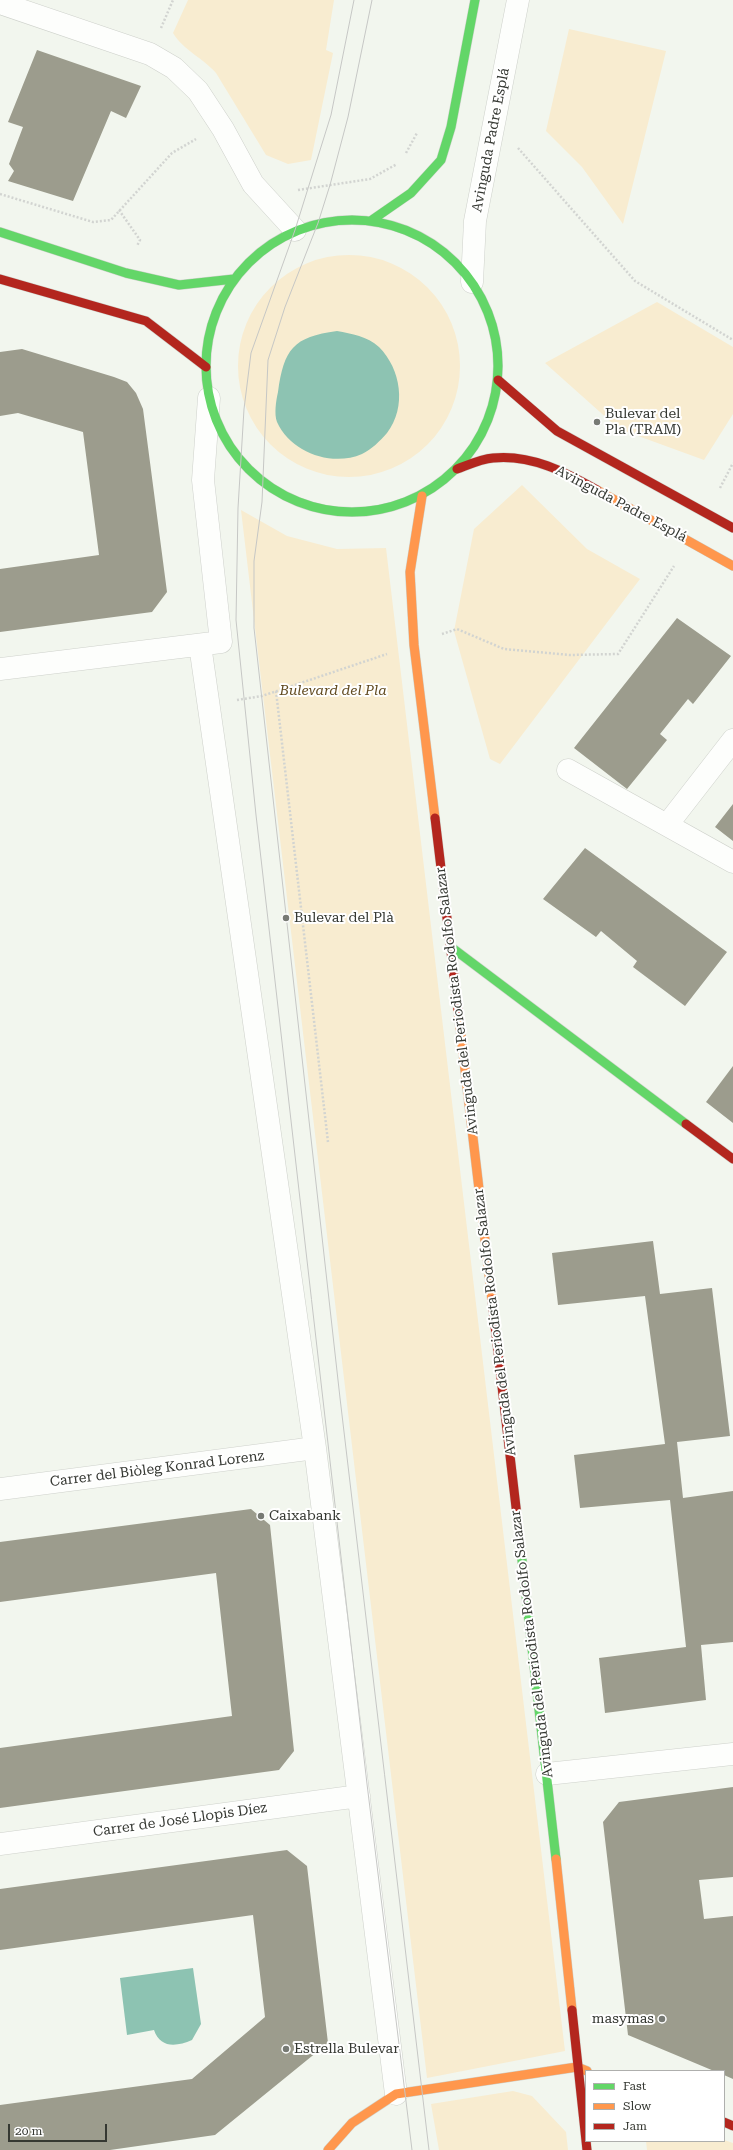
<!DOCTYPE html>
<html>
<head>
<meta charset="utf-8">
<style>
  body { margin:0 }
  #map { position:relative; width:733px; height:2150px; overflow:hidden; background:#f2f6ee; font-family:"Roboto Serif",serif }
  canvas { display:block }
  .legend { position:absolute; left:585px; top:2070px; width:140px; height:72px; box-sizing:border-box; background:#fff; border:1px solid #aeafad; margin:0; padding:5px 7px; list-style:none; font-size:12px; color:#353832 }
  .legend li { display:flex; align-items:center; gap:8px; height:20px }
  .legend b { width:20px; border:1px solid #aeafad }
  .scale { position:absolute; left:8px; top:2124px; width:99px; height:18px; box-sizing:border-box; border:2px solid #353832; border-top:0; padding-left:5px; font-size:12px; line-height:14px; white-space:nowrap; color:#353832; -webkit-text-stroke:3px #fff; paint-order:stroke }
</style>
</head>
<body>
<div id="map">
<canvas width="733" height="2150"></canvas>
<ul class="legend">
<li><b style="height:5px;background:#63d668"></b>Fast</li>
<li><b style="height:5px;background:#ff974d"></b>Slow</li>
<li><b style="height:5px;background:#b3261e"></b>Jam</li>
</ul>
<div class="scale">20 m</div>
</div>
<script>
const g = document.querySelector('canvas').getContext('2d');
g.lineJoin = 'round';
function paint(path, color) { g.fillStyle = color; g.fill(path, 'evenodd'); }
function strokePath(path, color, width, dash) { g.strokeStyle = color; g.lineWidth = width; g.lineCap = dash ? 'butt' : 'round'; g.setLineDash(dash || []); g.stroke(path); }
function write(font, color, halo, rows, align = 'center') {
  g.font = font + ' "Roboto Serif",serif'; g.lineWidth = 4; g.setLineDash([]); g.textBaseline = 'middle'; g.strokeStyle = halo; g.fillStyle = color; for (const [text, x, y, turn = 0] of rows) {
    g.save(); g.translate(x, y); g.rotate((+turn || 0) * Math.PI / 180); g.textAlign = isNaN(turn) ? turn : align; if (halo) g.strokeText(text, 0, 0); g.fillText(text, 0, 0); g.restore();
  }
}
paint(new Path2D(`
  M188,0H334L326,50L333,53L311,160L288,164L266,155L216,73C202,57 184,51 173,33Z
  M569,29L666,51L623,224L582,167L546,131Z
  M238 366a111 111 0 1 1 222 0a111 111 0 1 1-222 0Z
  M657,302L733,347V414L704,460L619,429L545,363Z
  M522,485L587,549L640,579L500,764L490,759L454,631L474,529Z
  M241,510L287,536L337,549L386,548L565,2051L427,2078Z
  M513,2091L532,2096L566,2132L568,2150H439L431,2104Z
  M724,2140L733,2143V2150H647L646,2141Z`), '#f8ecd0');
paint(new Path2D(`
  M337,331C352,334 367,336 379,347C401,369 407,407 387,433C380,441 372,449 362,454C332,467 291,453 277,422C274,414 276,401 278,392C284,349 293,337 337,331Z
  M193,1968L201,2024L192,2040C176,2047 160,2048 154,2030L127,2035L120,1978Z`), '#8dc3b2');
paint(new Path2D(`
  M37,50L141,86L126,118L111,111L73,201L8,181L14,171L9,164L23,127L8,122Z
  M22,349L114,377L127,382L136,393L143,409L167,592L152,612L0,632V569L99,555L83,432L18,413L0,416V352Z
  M677,618L731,656L693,704L688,699L660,734L667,740L627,789L574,748Z
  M733,804V841L715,827Z
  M585,848L727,952L685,1006L633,967L637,961L601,931L596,937L543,899Z
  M733,1066V1123L706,1102Z
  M653,1241L660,1294L712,1288L730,1436L677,1442L683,1498L733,1491V1642L701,1645L706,1700L605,1713L599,1658L686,1647L670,1500L580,1508L574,1455L665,1444L645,1296L558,1305L552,1253Z
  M251,1509L270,1525L294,1751L279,1770L0,1808V1748L232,1716L216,1573L0,1602V1542Z
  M733,1787V1877L699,1880L704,1919L733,1916V2079L724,2075V2071H714L628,2035L603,1822L619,1802Z
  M287,1850L307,1866L328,2043L215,2135L110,2150H0V2105L192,2079L265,2017L253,1915L0,1950V1889Z`), '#9c9c8d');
const street = new Path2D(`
  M0,3L150,54L174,68L198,91L223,129L253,184L295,230
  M472,282L475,221L518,0
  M200,645L315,1448L396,2094
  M0,669L221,642L203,480L209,398
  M568,770L733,862
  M667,825L733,740
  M0,1489L315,1448
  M547,1774L733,1754
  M0,1844L359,1796`);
const fast = new Path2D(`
  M206 366a146 146 0 1 1 292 0a146 146 0 1 1-292 0Z
  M372,220L411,193L441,160L451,127L475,0
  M0,232L126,273L179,285L234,279
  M451,947L686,1124
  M517,1516L556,1859`);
const slow = new Path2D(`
  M597,490L733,566
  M422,496L410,572L414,645L435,818
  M458,1010L492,1300
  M556,1859L572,2010
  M328,2150L352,2123L396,2094L577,2067L587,2071`);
const jam = new Path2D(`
  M0,279L146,321L206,367
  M498,380L557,431L733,528
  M457,469C468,465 481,459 493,458C531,454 565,472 597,490
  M435,818L458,1010
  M686,1124L733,1159
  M492,1300L517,1516
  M572,2010L587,2150
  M724,2122L733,2126`);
strokePath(street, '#ced1cb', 23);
strokePath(fast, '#ced1cb', 10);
strokePath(slow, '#ced1cb', 10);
strokePath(jam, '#ced1cb', 10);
strokePath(new Path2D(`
  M161,28L173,0
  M518,148L635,281L733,340
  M406,153L417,133
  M298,190L370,179L397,164
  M0,194L93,222L111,220L172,153L196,139
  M119,210L140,240L137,246
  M720,488L733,463
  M442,634L457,629L504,649L570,655L618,654L674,566
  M276,691L328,1142
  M237,700L262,696L387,654`), '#d2d4d1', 2.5, [2, 2]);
strokePath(street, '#fdfefc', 22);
strokePath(fast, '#63d668', 9);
strokePath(slow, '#ff974d', 9);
strokePath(jam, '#b3261e', 9);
strokePath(new Path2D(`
  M354,0L331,115L295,230L251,353L244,409L238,508L236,620L256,815L367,1784L412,2150
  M372,0L348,117L330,185L318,223L285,307L268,360L262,502L254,561V628L340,1398L429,2150`), '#c6c7c5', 1);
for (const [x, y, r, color] of [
  [597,422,4,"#777a74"],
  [286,918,4,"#777a74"],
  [261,1516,4,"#777a74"],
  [662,2019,4,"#777a74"],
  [286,2049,4,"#777a74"]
]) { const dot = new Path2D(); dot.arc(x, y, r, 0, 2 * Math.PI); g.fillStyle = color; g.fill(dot); strokePath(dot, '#fff', 1.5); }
write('14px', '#353832', '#fff', [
  ["Avinguda Padre Esplá",491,140,-79],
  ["Avinguda Padre Esplá",621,504,28],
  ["Avinguda del Periodista Rodolfo Salazar",457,1001,-97],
  ["Avinguda del Periodista Rodolfo Salazar",495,1322,-97],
  ["Carrer del Biòleg Konrad Lorenz",157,1469,-7],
  ["Avinguda del Periodista Rodolfo Salazar",532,1644,-97],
  ["Carrer de José Llopis Díez",180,1820,-8]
]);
write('14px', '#353832', '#fff', [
  ["Bulevar del",605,414],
  ["Pla (TRAM)",605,430],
  ["Bulevar del Plà",294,918],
  ["Caixabank",269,1516],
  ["masymas",654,2019,"right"],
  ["Estrella Bulevar",294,2049]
], 'left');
write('italic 14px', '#60491e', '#fff', [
  ["Bulevard del Pla",333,691]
]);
</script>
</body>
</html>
